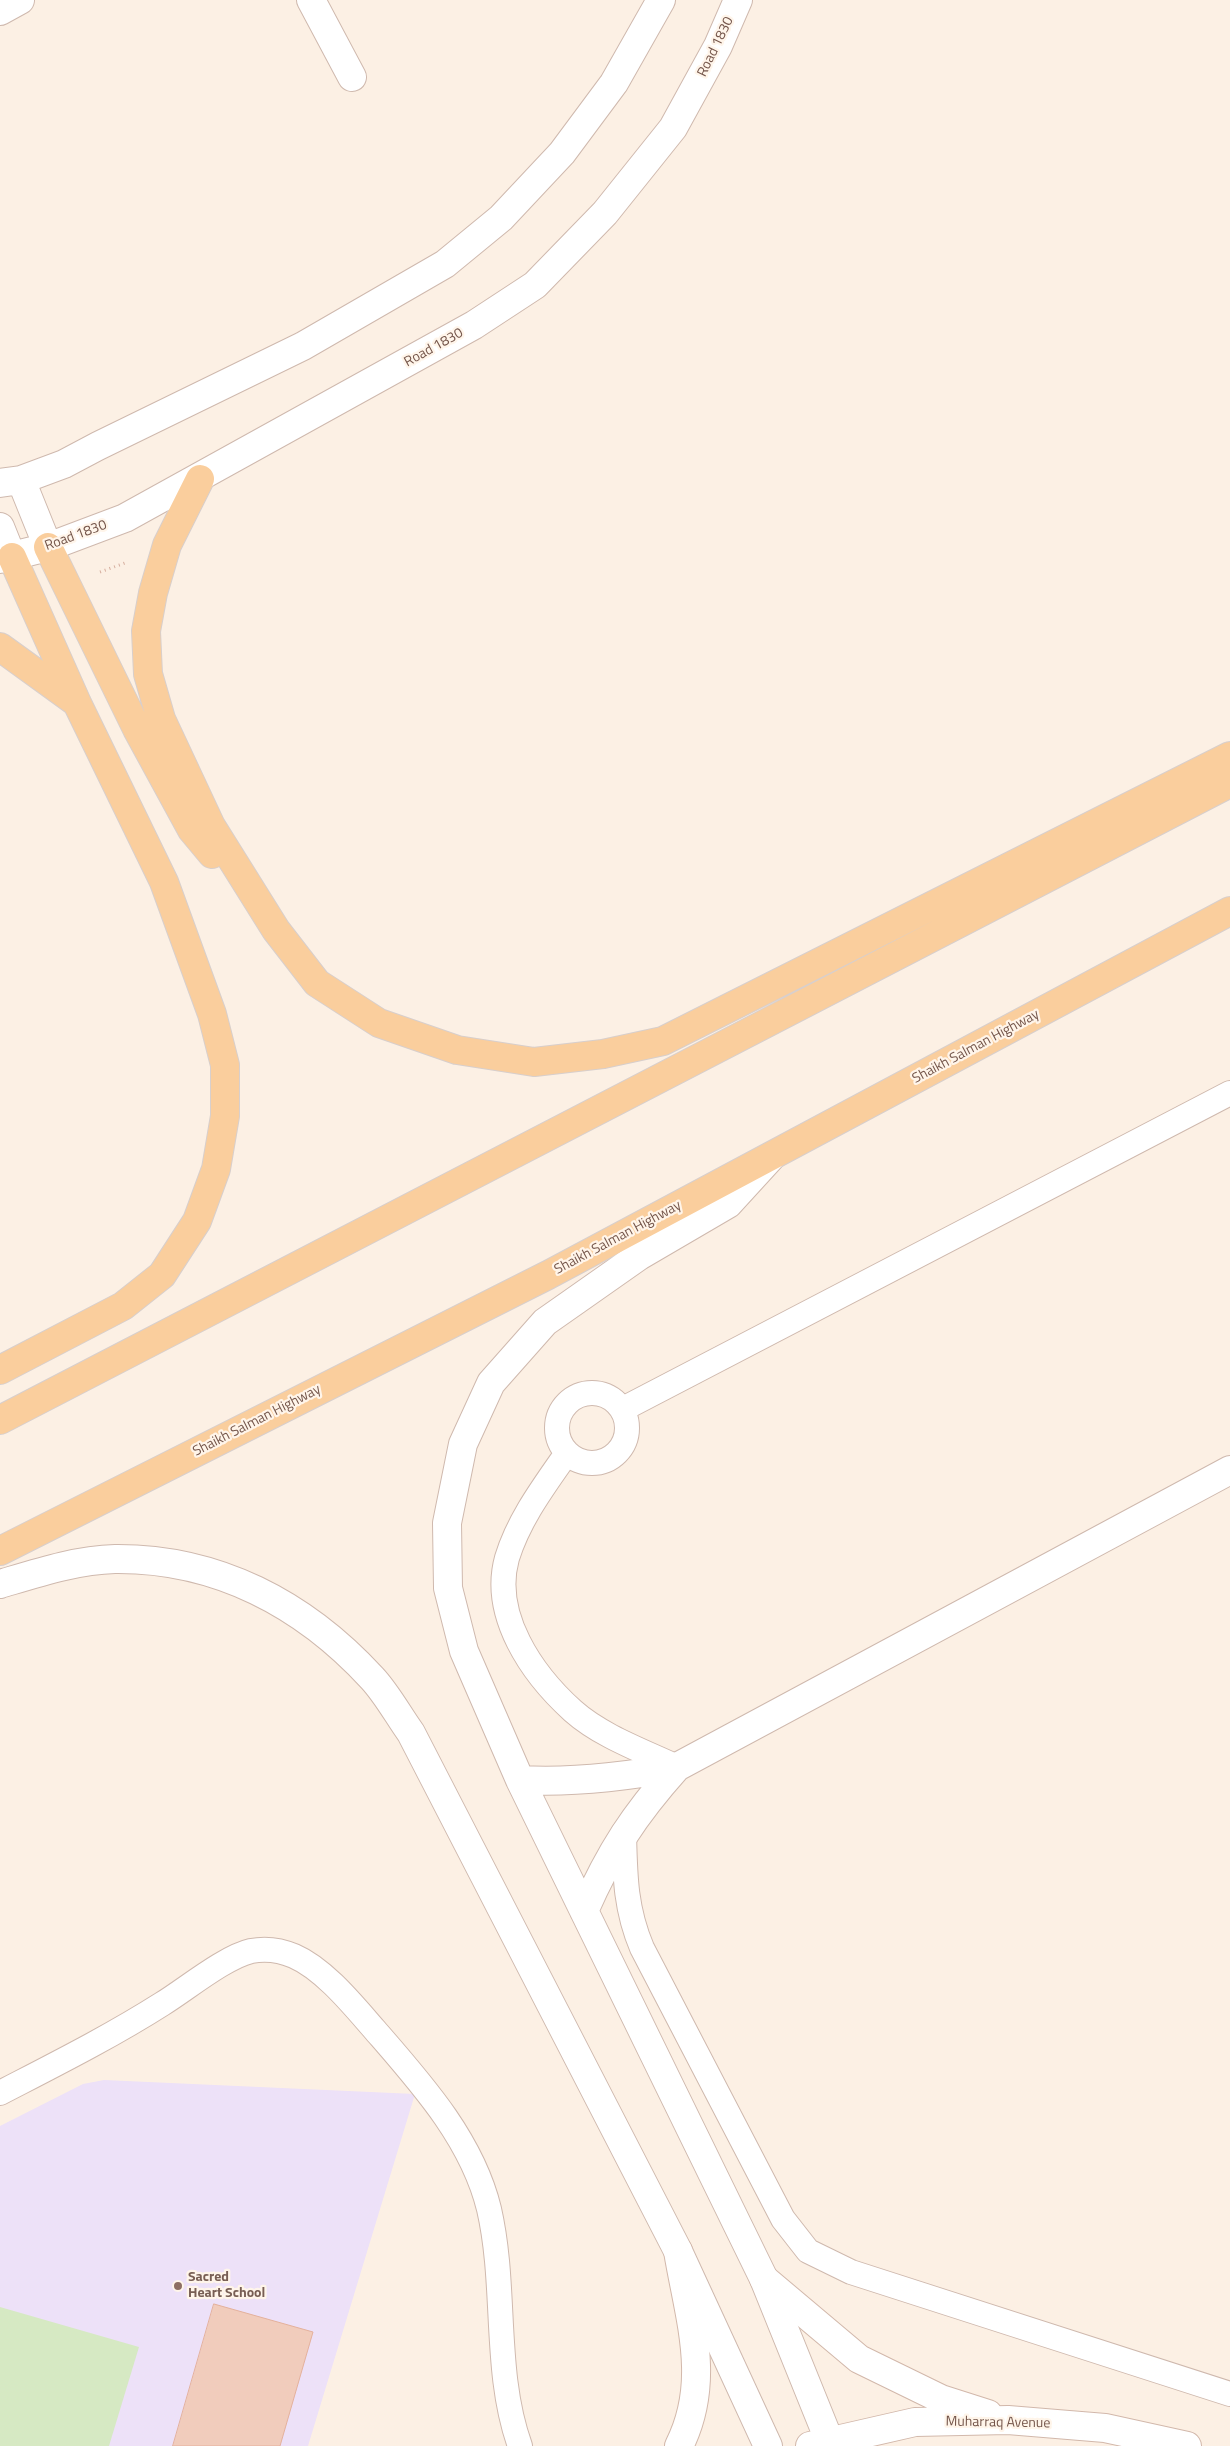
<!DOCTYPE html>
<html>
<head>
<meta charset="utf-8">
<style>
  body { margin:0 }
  canvas { display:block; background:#fcf0e4 }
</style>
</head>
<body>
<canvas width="1230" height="2446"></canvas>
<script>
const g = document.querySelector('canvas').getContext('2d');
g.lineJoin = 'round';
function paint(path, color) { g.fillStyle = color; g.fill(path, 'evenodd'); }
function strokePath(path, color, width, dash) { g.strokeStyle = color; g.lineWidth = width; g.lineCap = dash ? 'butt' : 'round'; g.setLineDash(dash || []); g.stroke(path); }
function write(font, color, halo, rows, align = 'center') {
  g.font = font + ' "Titillium Web",sans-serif'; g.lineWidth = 4.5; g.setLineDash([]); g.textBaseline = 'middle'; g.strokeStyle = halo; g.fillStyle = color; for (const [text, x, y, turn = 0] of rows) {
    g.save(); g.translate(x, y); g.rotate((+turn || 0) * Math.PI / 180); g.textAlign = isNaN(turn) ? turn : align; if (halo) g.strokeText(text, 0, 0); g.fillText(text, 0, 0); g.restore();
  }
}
paint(new Path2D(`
  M104,2080L415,2094L308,2446H0V2126L83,2084Z`), '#ede1f8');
paint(new Path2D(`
  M0,2307L139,2347L109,2446H0Z`), '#d6e9c3');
const building = new Path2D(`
  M214,2304L313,2332L280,2446H173Z`);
paint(building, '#f1ccbc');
strokePath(building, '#e4b19c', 1);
const lane = new Path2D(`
  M557 1428a35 35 0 1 1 70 0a35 35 0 1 1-70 0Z
  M623,1409L1230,1093
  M567,1453C544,1486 519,1519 507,1558C491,1615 532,1674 573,1711C601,1736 643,1751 677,1767
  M624,1832C625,1874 625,1908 642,1948L783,2219L808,2251L851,2272L1230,2394
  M0,2093C54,2065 110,2037 162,2004C185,1990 225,1957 251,1951C266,1948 280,1950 294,1956C324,1969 353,2005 374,2029C420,2082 472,2139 489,2209C507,2287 493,2371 520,2446`);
const street = new Path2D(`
  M311,0L352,77
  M0,11L20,0
  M21,480L48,547
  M0,483L21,480L64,464L98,446L303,346L445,264L501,218L562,153L614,83L661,0
  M0,527L12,557
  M0,559L48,547L125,518L474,325L535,285L605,213L673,128L718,46L738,0
  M771,1157L728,1204L639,1256L545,1322L491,1383L463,1444L447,1523L448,1588L464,1651L520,1780L764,2279L829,2440V2446
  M0,1584C37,1573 76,1560 115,1559C217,1558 304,1604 372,1678C387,1694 398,1715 411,1733L678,2251L768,2446
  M520,1780C574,1783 624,1777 677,1767L1230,1470
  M584,1911C610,1852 634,1815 677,1767`);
const secondary = new Path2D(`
  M678,2251C689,2318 712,2381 679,2446
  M764,2279L859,2359L941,2399L988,2414
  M810,2446L915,2422L1008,2420L1105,2428L1187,2446`);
const primary = new Path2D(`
  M200,479L167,545L153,593L146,631L148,674L161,719L211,826L276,930L317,983L379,1023L457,1050L534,1062L603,1054L663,1041L1230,756
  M48,547L137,729L192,830L212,854
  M0,647L76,702
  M0,1370L123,1306L162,1275L197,1221L216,1169L225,1116V1065L212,1014L164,882L77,703L12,557
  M0,1420L1230,783
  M0,1551L548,1275L1230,911`);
strokePath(lane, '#cfb9ae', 26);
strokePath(street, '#cfb9ae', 30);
strokePath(secondary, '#d2b8ab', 30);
strokePath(primary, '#d8cfcc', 30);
strokePath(new Path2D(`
  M100,572L125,563`), '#d6af9f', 3, [1, 4]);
strokePath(lane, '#fff', 24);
strokePath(street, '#fff', 28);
strokePath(secondary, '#fff', 28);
strokePath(primary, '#face9d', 28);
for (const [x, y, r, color] of [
  [178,2286,5,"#8d6e63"]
]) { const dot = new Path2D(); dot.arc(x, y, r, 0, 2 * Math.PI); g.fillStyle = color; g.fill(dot); strokePath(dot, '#fff5ea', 2); }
write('14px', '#74554a', '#fff5ea', [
  ["Road 1830",716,47,-64],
  ["Road 1830",434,348,-29],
  ["Road 1830",76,536,-20],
  ["Shaikh Salman Highway",976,1047,-28],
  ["Shaikh Salman Highway",618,1238,-28],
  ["Shaikh Salman Highway",257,1421,-27],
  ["Muharraq Avenue",998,2423,1]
]);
write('bold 14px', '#785e54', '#fff5ea', [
  ["Sacred",188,2278],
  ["Heart School",188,2294]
], 'left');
</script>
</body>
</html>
